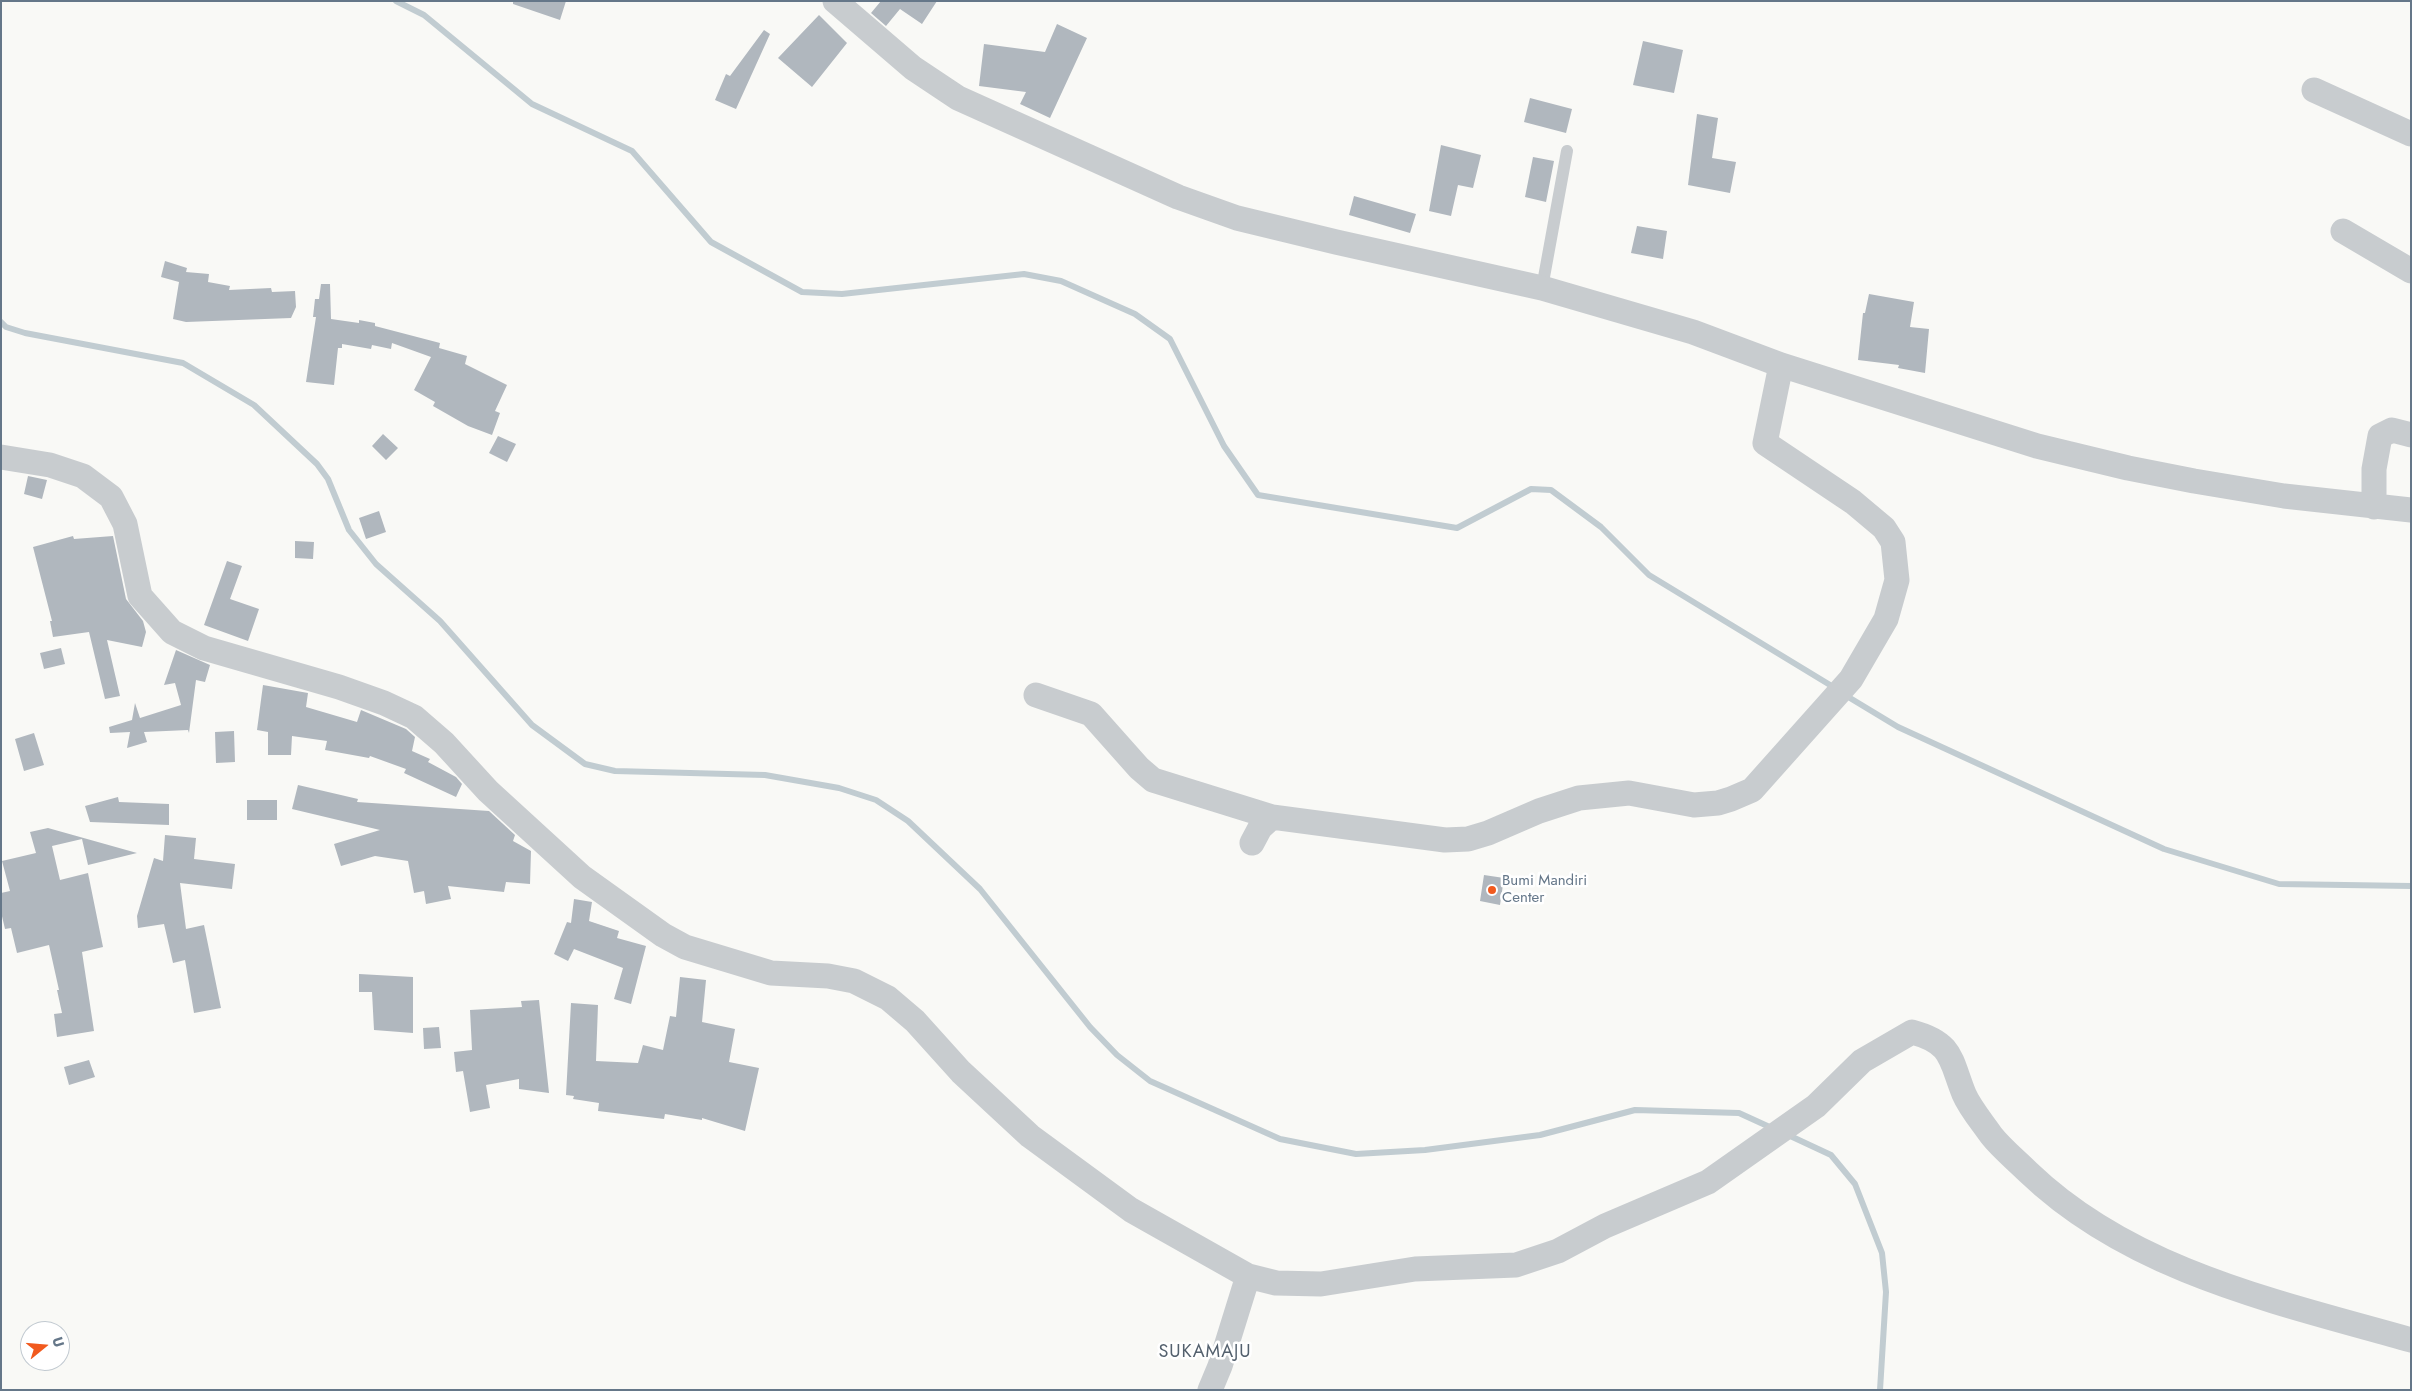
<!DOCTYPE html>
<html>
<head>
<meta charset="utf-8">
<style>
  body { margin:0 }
  #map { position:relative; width:2412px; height:1391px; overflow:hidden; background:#f9f9f6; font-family:Jost,sans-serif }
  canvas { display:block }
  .frame { position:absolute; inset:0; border:2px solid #657789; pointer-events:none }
  .north { position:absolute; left:20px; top:1321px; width:50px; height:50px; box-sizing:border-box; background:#fff; border:1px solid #c1c9d0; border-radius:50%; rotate:73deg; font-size:14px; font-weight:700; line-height:20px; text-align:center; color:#657789 }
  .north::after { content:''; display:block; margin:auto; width:18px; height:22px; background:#f15a1e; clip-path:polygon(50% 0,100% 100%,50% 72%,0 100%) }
</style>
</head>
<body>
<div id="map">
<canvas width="2412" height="1391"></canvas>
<div class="frame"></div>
<div class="north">U</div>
</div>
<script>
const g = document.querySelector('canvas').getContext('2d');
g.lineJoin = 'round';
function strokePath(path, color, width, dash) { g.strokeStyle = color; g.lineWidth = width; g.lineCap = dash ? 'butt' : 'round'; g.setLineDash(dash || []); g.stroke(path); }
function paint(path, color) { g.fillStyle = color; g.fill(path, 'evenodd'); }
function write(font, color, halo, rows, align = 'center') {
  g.font = font + ' Jost,sans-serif'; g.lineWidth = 5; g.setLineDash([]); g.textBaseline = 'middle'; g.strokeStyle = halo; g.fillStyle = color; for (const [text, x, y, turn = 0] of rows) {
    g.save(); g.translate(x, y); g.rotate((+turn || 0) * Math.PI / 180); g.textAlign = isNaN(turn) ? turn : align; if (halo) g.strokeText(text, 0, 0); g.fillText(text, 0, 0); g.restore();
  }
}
strokePath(new Path2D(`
  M396,1L424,15L532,104L632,151L711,242L802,292L842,294L1024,274L1061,281L1135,314L1170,339L1224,446L1258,495L1457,528L1531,489L1551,490L1601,527L1649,575L1835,688
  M1,322L6,327L25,333L183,363L254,405L317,464L328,479L349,530L376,564L440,621L532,725L585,764L615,771L765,775L839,788L876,800L908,821L980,889L1090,1027L1117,1055L1150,1081L1280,1139L1356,1154L1425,1150L1540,1135L1635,1110L1739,1113L1774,1129
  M1845,695L1898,727L2164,849L2279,884L2411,886
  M1786,1134L1831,1155L1855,1184L1882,1253L1886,1292L1880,1390`), '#c1ccd1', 6);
paint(new Path2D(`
  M513,1H566L560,20L513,4Z
  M881,1H937L922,24L900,9L886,26L871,13Z
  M819,15L847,43L812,87L778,58Z
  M1057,24L1087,38L1050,118L1020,104L1026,92L979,86L984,44L1045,52Z
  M764,30L770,34L736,109L715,100L726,74L730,76Z
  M1643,41L1683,50L1674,93L1633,85Z
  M1530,98L1572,109L1566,133L1524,122Z
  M1697,114L1718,118L1712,158L1736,162L1730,193L1688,185Z
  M1441,145L1481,155L1473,188L1458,185L1451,216L1429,211Z
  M1533,157L1554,161L1546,202L1525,197Z
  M1354,196L1416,214L1410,233L1349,215Z
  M1637,226L1667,231L1663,259L1631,253Z
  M165,261L187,268L186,272L209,274L208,282L230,286L229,290L271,288L272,292L295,291L296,307L291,318L186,322L173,319L179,282L161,277Z
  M321,284H330L331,319L359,323V320L375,323V326L440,343L439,348L467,356L465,364L507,385L495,411L500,413L492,435L468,426L433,406L435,402L414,390L431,357L392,343L391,349L372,345L371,349L342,344V348H338L334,385L306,382L316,317H313L315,299H319Z
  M1869,294L1914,302L1910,327L1929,329L1925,373L1898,368L1899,365L1858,360L1863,313H1865Z
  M383,434L398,448L386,460L372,446Z
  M498,436L516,444L507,462L489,453Z
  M28,476L47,480L42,499L24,494Z
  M379,511L386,532L366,539L359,518Z
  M73,536L74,539L113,536L126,599L143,621L146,632L142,647L107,640L120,696L105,699L89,632L53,637L50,621H52L33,547Z
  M295,541L314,542L313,559L295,558Z
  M227,561L242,566L230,599L259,609L248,641L204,625Z
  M61,648L65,664L44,669L40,653Z
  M176,650L210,665L205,682L196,680L189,733L188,730L144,732L147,742L127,748L130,732L110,733L109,727L132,720L135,703L140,718L181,705L175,683L164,685Z
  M263,685L308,693L306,707L357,722L361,710L406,729L415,737L412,751L430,759L428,762L456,777L462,784L456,797L404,773L406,769L370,756L369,758L325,750L327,741L292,736L291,755H268V732L257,730Z
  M234,731L235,762L216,763L215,732Z
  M34,733L44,765L24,771L15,739Z
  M298,785L358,799L357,802L489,811L515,835L513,841L531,851L530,884L506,882L504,892L448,886L451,899L426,904L424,891L414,893L408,861L375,856L341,866L334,844L380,830L292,809Z
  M118,797L119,802L169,804V825L90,822L85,806Z
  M247,800H277V820H247Z
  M48,828L137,853L88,865L82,839L52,846L60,880L88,873L103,947L82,952L94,1031L57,1037L54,1014L62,1013L57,990H59L49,945L17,953L11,928L5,929L1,912V893L10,891L2,861L36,853L30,832Z
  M165,835L196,838L194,859L235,864L232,889L180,883L186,929L204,925L221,1008L194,1013L185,960L173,963L164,924L138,928L137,916L154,858L163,861Z
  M1484,875L1504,878L1500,905L1480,901Z
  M574,899L592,902L589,921L619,931L617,938L646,946L631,1004L614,999L623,968L574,949L568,961L554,954L567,922L571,923Z
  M359,974L413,977V1033L374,1030L372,992H359Z
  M680,977L706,980L702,1022L735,1029L729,1062L759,1068L745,1131L702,1118V1120L665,1114L664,1119L598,1111L599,1103L573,1099L574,1096L566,1095L571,1003L598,1005L596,1061L638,1063L643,1045L663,1050L670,1016L676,1017Z
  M539,1000L549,1093L519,1089V1079L486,1085L490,1108L470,1112L463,1071L456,1072L454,1052L472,1050L470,1010L522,1007L521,1001Z
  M439,1027L441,1048L424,1049L423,1028Z
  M89,1060L95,1077L69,1085L64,1067Z`), '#b0b7be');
strokePath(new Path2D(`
  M1542,288L1567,151`), '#c8cccf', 12);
strokePath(new Path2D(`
  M835,1L913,68L958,98L1178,197L1237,218L1336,242L1542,288L1693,332L1781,365L2037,446L2128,468L2194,481L2284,496L2411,510
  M2314,90L2411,134
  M2343,231L2411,271
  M1,457L50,465L83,476L111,497L125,524L140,596L172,632L204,648L339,687L384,703L414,717L444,743L488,791L582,877L663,935L685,947L771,973L828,976L854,981L888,998L915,1021L961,1072L1030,1136L1131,1210L1248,1276L1276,1283L1321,1284L1415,1269L1516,1265L1558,1251L1605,1226L1708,1182L1816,1106L1862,1061L1912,1032C1953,1043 1950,1059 1964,1094C1970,1108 1982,1122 1991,1135C2001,1148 2016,1160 2028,1172C2131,1271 2277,1302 2411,1340
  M2374,507V469L2380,436L2392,430L2411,435
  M1036,695L1091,714L1139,768L1153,780L1272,817
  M1252,843L1260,828L1272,817L1445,840L1468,839L1488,833L1539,811L1579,798L1629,793L1694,805L1718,803L1731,799L1752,790L1851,679L1886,619L1897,580L1893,542L1884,528L1853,502L1765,443L1781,365
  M1210,1390L1220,1366L1248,1276`), '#c8cccf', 25);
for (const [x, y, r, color] of [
  [1492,890,5,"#f15a1e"]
]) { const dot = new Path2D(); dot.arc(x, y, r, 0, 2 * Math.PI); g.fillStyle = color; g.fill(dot); strokePath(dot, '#fff', 2); }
write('15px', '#657789', '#fff', [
  ["Bumi Mandiri",1502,881],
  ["Center",1502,898]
], 'left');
g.letterSpacing = '1px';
write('18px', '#54616e', '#fff', [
  ["SUKAMAJU",1205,1353]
]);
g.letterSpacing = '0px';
</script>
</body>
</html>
